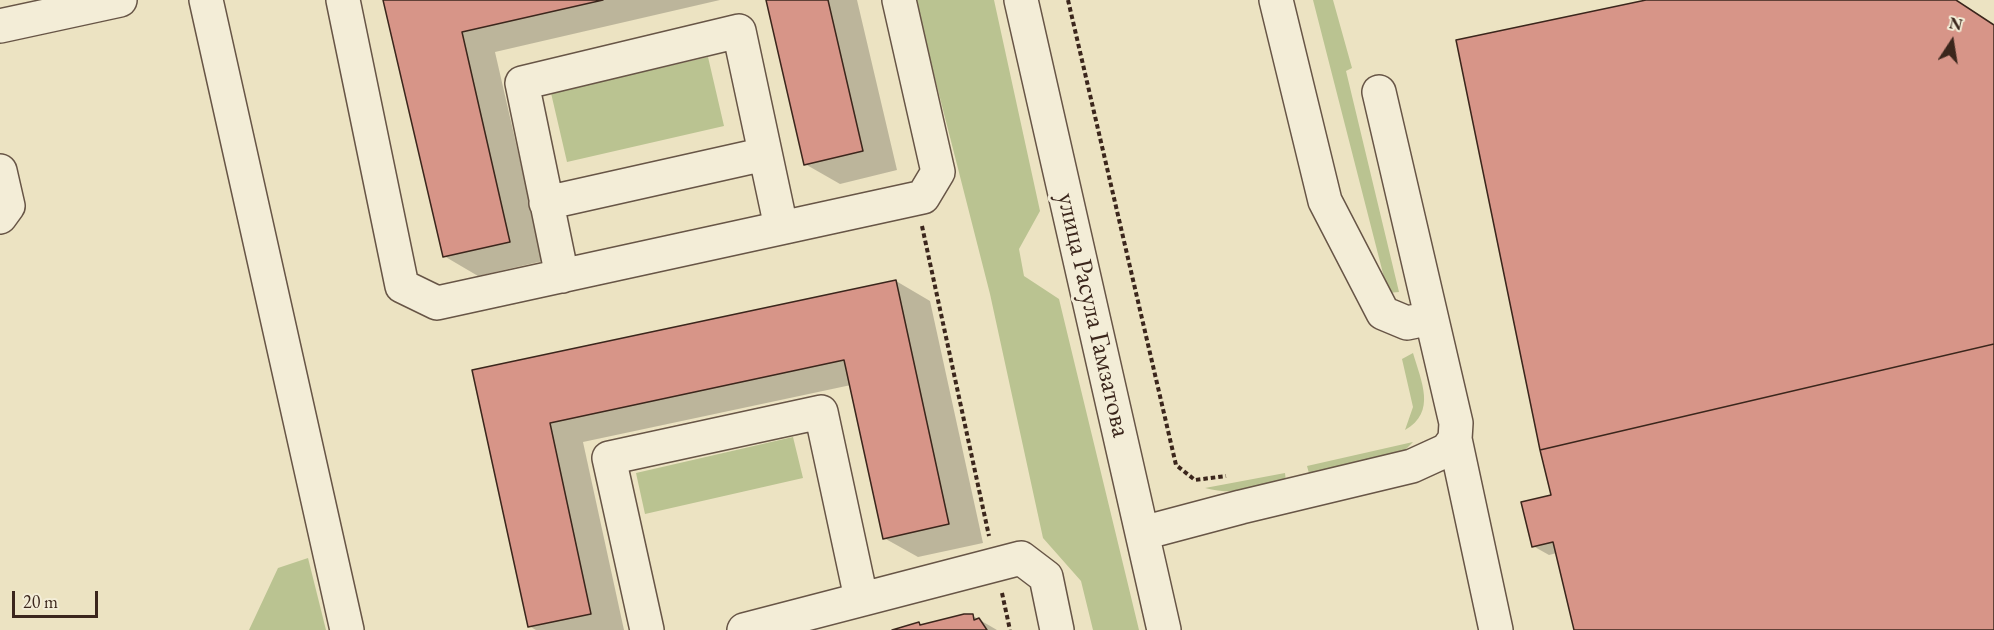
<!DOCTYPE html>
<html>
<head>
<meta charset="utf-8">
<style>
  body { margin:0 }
  #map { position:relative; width:1994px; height:630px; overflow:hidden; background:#ece3c2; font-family:"EB Garamond",serif }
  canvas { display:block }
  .north { position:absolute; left:1922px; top:12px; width:60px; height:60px; -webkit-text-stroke:4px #f3edd7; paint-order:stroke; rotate:12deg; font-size:16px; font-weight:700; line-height:24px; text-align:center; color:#3b261c }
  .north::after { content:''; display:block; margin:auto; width:21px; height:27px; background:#3b261c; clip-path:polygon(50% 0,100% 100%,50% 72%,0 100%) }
  .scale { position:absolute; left:12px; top:591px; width:86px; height:27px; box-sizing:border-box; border:3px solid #3b261c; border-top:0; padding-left:8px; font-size:18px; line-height:21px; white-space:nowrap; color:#3b261c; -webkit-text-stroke:4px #f3edd7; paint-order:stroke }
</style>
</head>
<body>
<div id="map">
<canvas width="1994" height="630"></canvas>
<div class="north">N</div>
<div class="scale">20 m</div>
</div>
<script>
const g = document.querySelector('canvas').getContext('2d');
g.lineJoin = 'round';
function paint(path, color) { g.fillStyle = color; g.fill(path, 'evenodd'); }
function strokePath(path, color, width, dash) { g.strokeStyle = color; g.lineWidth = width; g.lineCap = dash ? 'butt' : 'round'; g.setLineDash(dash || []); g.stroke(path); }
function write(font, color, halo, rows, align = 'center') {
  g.font = font + ' "EB Garamond",serif'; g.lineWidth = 6; g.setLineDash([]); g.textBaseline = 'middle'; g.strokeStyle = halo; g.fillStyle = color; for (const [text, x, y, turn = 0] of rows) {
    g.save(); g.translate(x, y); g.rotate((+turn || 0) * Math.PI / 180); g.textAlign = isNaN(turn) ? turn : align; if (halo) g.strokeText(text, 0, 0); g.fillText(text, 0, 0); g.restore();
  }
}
paint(new Path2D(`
  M915,0H994L1040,211L1019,249L1024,276L1059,299L1139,630H1093L1081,581L1043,538L990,294Z
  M1313,0H1333L1352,68L1346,71L1399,292L1388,293Z
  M708,57L724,126L567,162L551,93Z
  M1413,353C1421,381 1437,412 1405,430L1413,407L1402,359Z
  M793,437L803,478L645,514L636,473Z
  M1413,442L1400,455L1310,477L1307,466Z
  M1285,473L1286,482C1258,488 1234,496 1205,488Z
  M308,558L326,630H249L278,568Z`), '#bac391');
paint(new Path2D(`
  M385,0H720L495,52L543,261L478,276L444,256Z
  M768,0H857L897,170L840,184L805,164Z
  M1654,0H1956L1994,25V630H1575L1557,553L1549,555L1533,546L1553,496Z
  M896,281L930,301L983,543L918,557L884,538L851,385L583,442L624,630H536L529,626L474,371Z
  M965,615L973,616L997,630H894Z`), '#0003');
const building = new Path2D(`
  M383,0H603L462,32L510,242L443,257Z
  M766,0H828L863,151L804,165Z
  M1646,0H1956L1994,25V344L1540,450L1456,40Z
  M896,280L949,524L883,539L844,360L550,423L591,614L528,627L472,370Z
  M1994,344V630H1574L1553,542L1532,547L1521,502L1551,495L1540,450Z
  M964,614H973L974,620L979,618L987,630H892L919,622L920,625Z`);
paint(building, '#d79588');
strokePath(building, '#3b261c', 1.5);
const minor = new Path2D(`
  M206,0L347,630
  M343,0L402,286L437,303L923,197L938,172L899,0
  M1021,0L1164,630
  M1276,0L1325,201L1383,313L1407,323L1431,318
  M0,26L120,0
  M0,171L8,206L0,217
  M546,203L765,154
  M562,276L522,83L739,31L781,227
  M1455,439L1496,630
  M1143,533L1241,507L1412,466L1447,450L1455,439L1456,423L1379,92
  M647,630L609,458L821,412L861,598
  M744,630L1021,558L1046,577L1057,630`);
strokePath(minor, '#675546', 36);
strokePath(new Path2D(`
  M1068,0L1176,465L1195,480L1226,476
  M922,226L989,536
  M1002,593L1010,630`), '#3b261c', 4, [4.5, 3]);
strokePath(minor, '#f3edd7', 33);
write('27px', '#3b261c', '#f3edd7', [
  ["улица Расула Гамзатова",1093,315,77]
]);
</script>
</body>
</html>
